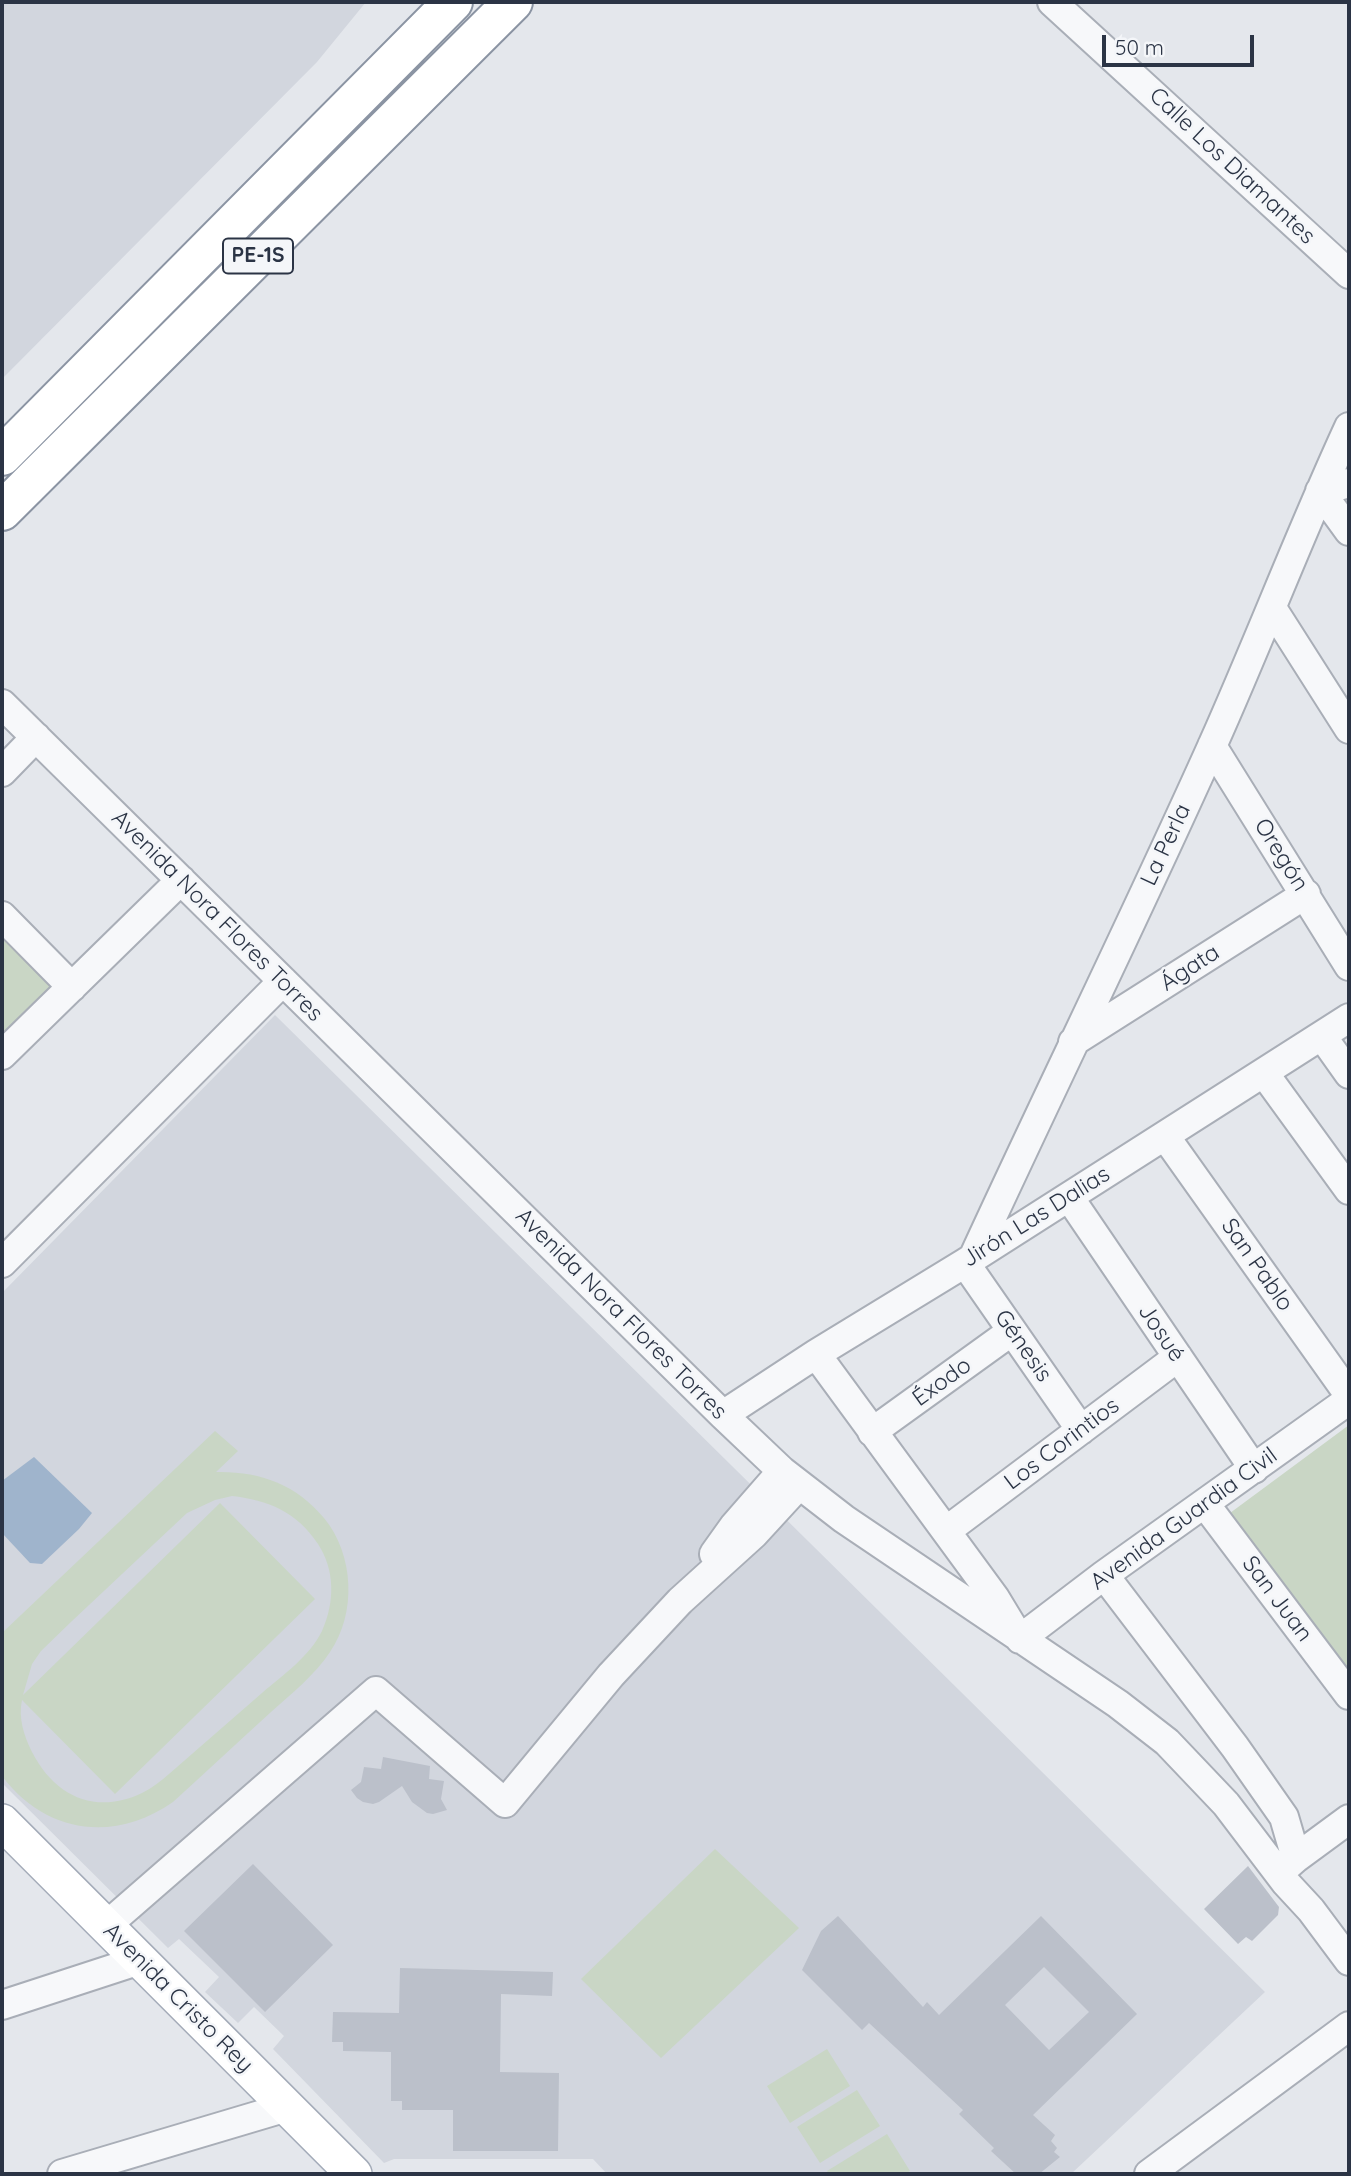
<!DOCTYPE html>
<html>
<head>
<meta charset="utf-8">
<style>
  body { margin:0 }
  #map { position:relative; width:1351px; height:2176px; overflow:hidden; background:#e4e7ec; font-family:Quicksand,sans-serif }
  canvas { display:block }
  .frame { position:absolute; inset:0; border:4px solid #2b3445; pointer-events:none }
  .scale { position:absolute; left:1102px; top:35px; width:152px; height:32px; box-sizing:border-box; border:4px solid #2b3445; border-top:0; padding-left:9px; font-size:21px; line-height:24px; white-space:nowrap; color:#2b3445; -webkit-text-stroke:5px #f4f6f9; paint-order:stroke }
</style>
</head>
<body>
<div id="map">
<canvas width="1351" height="2176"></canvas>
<div class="frame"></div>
<div class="scale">50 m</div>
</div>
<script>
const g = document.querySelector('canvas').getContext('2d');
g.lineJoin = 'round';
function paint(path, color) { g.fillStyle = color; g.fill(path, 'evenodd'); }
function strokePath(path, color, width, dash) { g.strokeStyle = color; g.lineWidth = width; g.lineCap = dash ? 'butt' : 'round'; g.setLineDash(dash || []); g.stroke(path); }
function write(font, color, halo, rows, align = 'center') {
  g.font = font + ' Quicksand,sans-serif'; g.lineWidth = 5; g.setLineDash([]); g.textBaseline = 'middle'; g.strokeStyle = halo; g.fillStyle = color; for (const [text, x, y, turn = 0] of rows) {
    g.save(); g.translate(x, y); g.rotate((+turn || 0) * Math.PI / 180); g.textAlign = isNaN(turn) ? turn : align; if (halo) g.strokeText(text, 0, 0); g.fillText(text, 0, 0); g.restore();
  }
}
paint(new Path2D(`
  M2,2H366L317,62L2,379Z
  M275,1015L1265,1992L1071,2174H607L593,2159H394L384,2163L273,2049L284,2036L254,2007L238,2023L205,1992L219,1977L179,1939L168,1948L2,1783V1293Z`), '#d2d6de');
paint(new Path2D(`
  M2,929L57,984L2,1041Z
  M1349,1425V1680L1226,1516Z
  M215,1431L238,1451L216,1472C259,1471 296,1484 324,1518C354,1554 357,1613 330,1652C315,1675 291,1694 271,1712C238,1742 206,1772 173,1802C114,1843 46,1834 2,1776V1633ZM232,1496C268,1500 297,1512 318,1544C335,1570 335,1602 322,1631C310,1656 283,1675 262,1693C231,1720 200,1747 169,1774C161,1781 152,1788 142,1793C96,1815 55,1797 32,1752C24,1736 18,1718 22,1700L115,1794L315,1599L220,1503L23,1695L32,1664L41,1651L72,1621L187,1513L215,1500Z
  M715,1849L799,1928L661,2058L581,1979Z
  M827,2049L850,2086L790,2123L767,2086Z
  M857,2090L880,2126L820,2163L797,2127Z
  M887,2134L910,2171L905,2174H829L827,2171Z`), '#c9d6c5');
paint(new Path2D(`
  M34,1457L92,1513L79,1529L42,1564L30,1563L2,1533V1481Z`), '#9fb4cc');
paint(new Path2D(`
  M383,1757L430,1766L429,1779L444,1781L441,1799L447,1810L433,1814L427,1813L412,1802L402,1786L379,1802L373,1804L363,1802L357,1798L351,1790L361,1782L364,1767L381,1769Z
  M253,1864L333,1945L265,2012L184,1931Z
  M1248,1866L1279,1907L1278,1915L1252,1941L1246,1937L1238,1944L1204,1909Z
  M838,1916L923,2007L927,2002L939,2015L1041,1916L1137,2014L1033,2115L1055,2135L1051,2141L1057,2148L1054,2152L1060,2157L1039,2174H1016L991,2151L994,2148L959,2114L963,2110L869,2023L862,2030L802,1970L821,1931ZM1044,1967L1089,2012L1049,2050L1005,2005Z
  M400,1968L553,1972L552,1996L501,1994L500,2072L559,2073L558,2151H453V2110H402V2101H391V2052L343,2051V2042H332L333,2012L399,2013Z`), '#bbc0ca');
const minor = new Path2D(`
  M1052,2L1349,274
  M1349,483L1320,491L1349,531
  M1272,608L1349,729
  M2,704L723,1415L782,1471L844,1519L1118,1704L1167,1742L1226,1804L1286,1883L1311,1910L1349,1961
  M1212,746L1349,966
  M2,772L36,737
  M2,916L72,987
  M1322,1036L1349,1074
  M1073,1042L1306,894
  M2,1055L181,880
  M1264,1073L1349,1190
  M1165,1136L1349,1395
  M1069,1197L1254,1469
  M973,1258C1052,1086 1136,916 1213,744C1260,639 1301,531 1349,427
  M2,1263L283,981
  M965,1263L1081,1430
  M816,1354L995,1598L1015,1631
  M723,1415L816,1354L965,1263L1349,1018
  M872,1432L1012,1331
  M1205,1504L1349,1695
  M946,1531L1178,1357
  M714,1554L734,1526L782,1471
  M1104,1575L1235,1747L1284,1817L1296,1858L1279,1873
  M1020,1639L1104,1575L1349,1400
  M1296,1858L1349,1819
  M106,1926L376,1691L505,1803L611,1675L680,1601L754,1534L799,1485
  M2,2005L140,1960
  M62,2174L287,2107
  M1149,2174L1349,2026`);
const major = new Path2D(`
  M2,1822L354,2174`);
const highway = new Path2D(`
  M2,456L453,2
  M2,511L513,2`);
strokePath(minor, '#a9aeb7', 32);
strokePath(major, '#a3abb8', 38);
strokePath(highway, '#8b94a3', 42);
strokePath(minor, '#f7f8fa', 28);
strokePath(major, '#fff', 35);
strokePath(highway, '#fff', 38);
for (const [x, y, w] of [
  [258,256,70]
]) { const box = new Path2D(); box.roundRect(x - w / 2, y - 17.5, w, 35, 5); g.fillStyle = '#f4f6f9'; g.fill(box); strokePath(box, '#2b3445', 2); }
write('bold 21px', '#2b3445', null, [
  ["PE-1S",258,256]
]);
write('23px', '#2b3445', '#f4f6f9', [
  ["Calle Los Diamantes",1232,166,43],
  ["La Perla",1166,845,-65],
  ["Oregón",1281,855,58],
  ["Avenida Nora Flores Torres",217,916,45],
  ["Ágata",1190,968,-33],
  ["Jirón Las Dalias",1036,1217,-32],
  ["San Pablo",1257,1265,55],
  ["Avenida Nora Flores Torres",621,1314,45],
  ["Josué",1161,1333,56],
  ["Génesis",1023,1346,55],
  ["Éxodo",942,1382,-36],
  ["Los Corintios",1062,1444,-37],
  ["Avenida Guardia Civil",1184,1519,-36],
  ["San Juan",1277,1599,53],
  ["Avenida Cristo Rey",178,1998,45]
]);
</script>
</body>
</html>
